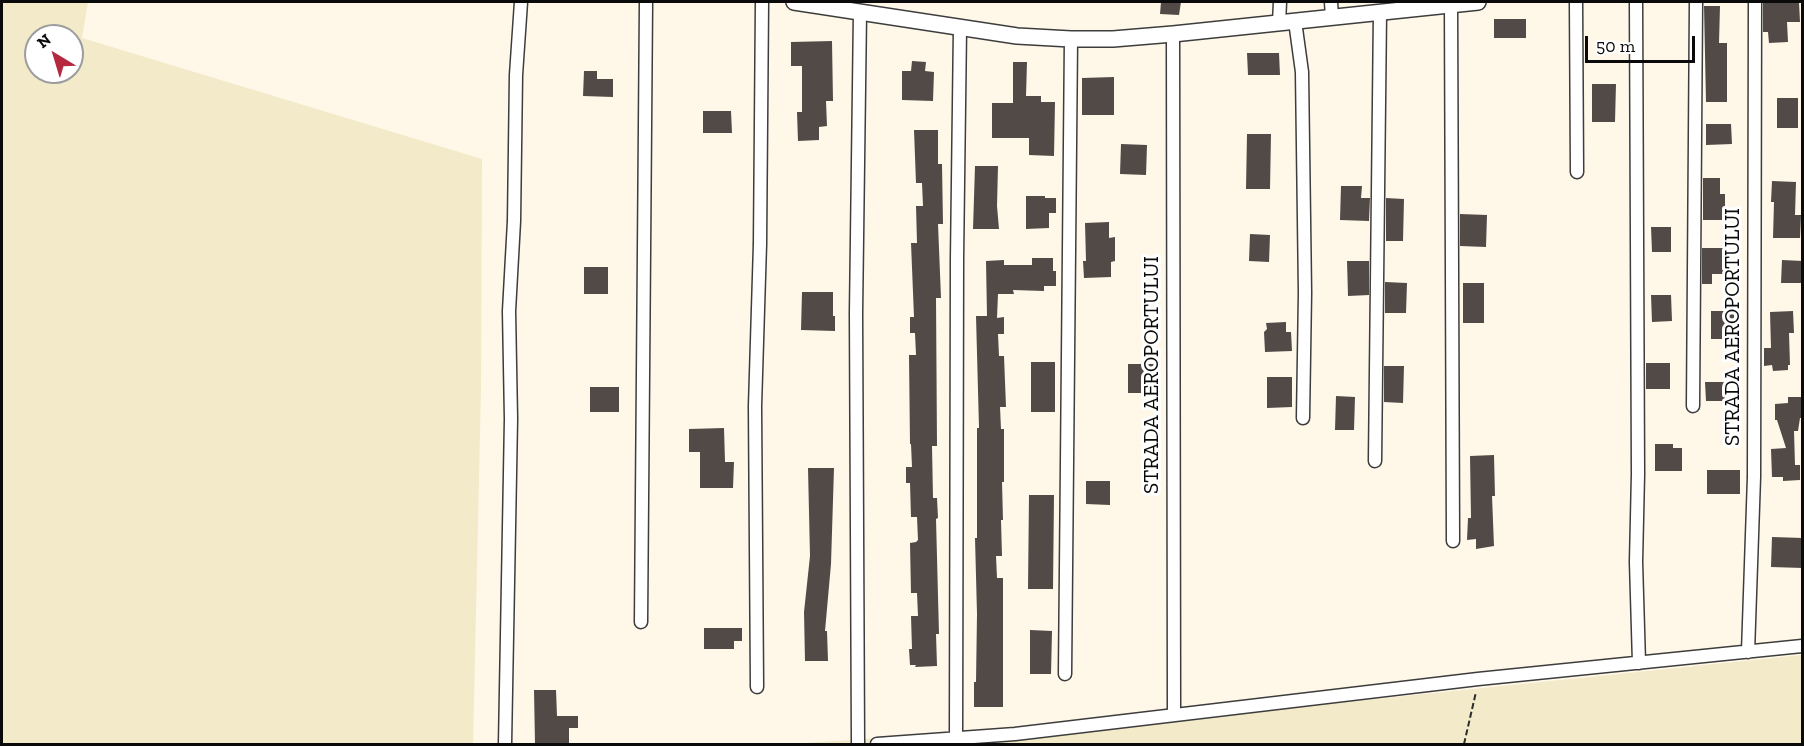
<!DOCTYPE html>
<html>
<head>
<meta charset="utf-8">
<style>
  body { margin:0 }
  #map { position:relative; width:1804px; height:746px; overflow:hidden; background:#fff7e8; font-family:"Zilla Slab",serif }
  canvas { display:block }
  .frame { position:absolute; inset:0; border:3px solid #0a0a0a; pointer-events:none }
  .north { position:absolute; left:24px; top:24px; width:60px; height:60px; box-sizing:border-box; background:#fff; border:2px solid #9d9d9d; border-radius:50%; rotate:322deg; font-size:16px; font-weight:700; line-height:24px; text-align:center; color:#0a0a0a }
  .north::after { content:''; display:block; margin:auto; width:21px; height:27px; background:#b62740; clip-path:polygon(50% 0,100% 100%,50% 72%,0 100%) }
  .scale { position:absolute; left:1585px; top:36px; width:110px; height:27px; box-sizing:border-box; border:3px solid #0a0a0a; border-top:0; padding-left:8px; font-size:18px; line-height:21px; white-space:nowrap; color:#0a0a0a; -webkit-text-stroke:4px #fff; paint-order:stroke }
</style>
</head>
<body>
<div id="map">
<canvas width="1804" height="746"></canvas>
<div class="frame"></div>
<div class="north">N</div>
<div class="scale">50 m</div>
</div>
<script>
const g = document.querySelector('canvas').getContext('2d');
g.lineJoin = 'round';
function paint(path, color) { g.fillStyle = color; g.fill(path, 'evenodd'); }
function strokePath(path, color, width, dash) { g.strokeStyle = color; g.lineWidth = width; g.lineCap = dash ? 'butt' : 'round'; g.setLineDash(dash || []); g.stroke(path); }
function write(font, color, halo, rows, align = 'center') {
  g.font = font + ' "Zilla Slab",serif'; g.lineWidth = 6; g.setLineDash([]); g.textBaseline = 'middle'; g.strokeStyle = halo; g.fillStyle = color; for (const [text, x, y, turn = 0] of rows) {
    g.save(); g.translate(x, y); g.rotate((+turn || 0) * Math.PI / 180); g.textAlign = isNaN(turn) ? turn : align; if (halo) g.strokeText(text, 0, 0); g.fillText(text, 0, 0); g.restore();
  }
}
paint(new Path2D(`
  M2,2H88L82,38L482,159L481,390L473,744H2ZM36,36H72V72H36Z
  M1802,655V744H788L1202,717Z`), '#f3eaca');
paint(new Path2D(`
  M1161,2H1181L1179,15L1160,14Z
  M1763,2H1799L1800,22H1787L1788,42L1769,43L1768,32H1763Z
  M1704,6H1720L1719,43H1727V102H1706Z
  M1494,19H1526V38H1494Z
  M832,41L833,101H826L827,126L819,127V140L798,141L797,112H802V66H791V42Z
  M1247,53H1279L1280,75H1248Z
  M912,61L926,62L925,71L934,72L933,101L902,100V71H911Z
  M1013,62H1027L1026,96H1041V102H1055L1054,156L1029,155V138H992V103H1013Z
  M584,71H597V79H613V97L583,96Z
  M1114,77V115H1082V78Z
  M1592,84H1616L1615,122H1592Z
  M1777,98H1798V128H1777Z
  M703,111H731L732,133H703Z
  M1706,124H1731L1732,144L1706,145Z
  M914,130H938V164H942L943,224H938L941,298H936L937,446H932L933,498H937L938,518L936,519L939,634H936L937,666L915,667L916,665H910L909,649H912L911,616H918L917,593H911L910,543L916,542L918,540L917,517H911L910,483H906V467H912L911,444H910L909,355H916L915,333H910V317H914L911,243H917L916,206H923L922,183H916Z
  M1247,134H1271L1270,189H1246Z
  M1121,144L1147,145L1146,175L1120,174Z
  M975,166H998L997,206L999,229H973Z
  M1703,178H1720V194H1725V220H1703Z
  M1772,181L1796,182L1795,215H1801L1800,238H1773L1774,202H1771Z
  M1341,186H1362L1361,198H1370L1369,221L1340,220Z
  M1026,196H1045V198H1056V213H1049V228L1026,229Z
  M1386,198L1404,199L1403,241H1386Z
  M1460,214L1487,215L1486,247L1460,246Z
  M1109,222V238L1115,237V261L1111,262V277L1084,278L1083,261H1086L1085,223Z
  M1651,227H1671V252H1652Z
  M1250,234L1270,235L1269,262L1249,261Z
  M1702,248H1727V274H1712V284H1702Z
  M1032,258H1053V271H1056V286H1044V291L1013,290L1014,294H998L997,318L1004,317V334H998L999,356H1004L1006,407H1000L1001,429H1004V482H1002L1003,520H1001L1002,556H996L997,578H1003V707H974V682H976L977,614L975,538H977V428H979L976,316H987L986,261L1004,260V265H1032Z
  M1782,260L1803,261V283H1781Z
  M1347,261H1369V295L1348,296Z
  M584,267H608V294H584Z
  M1385,282L1407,283L1406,313H1385Z
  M1463,283H1484V323H1463Z
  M802,292H833V316H835V331L801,330Z
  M1651,295H1671L1672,321L1652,322Z
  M1711,311H1734V339H1711Z
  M1793,311L1794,333H1789L1790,365H1788V370L1773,371L1772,365L1764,366V348H1771L1770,312Z
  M1286,322V332H1291L1292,351L1265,352L1264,332L1267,329L1266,323Z
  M1031,362H1055V412H1031Z
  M1646,363H1670V389H1646Z
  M1128,364H1158V393H1128Z
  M1384,366H1404L1403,403L1384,402Z
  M1267,377H1292V407L1267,408Z
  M1705,382H1725V401H1706Z
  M590,387H619V412H590Z
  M1336,396L1355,397L1354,430H1335Z
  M1788,397H1803V418H1800L1798,431H1794L1795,465H1800V480L1783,481V477H1772L1771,449L1786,448L1777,420H1775V404L1788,403Z
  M724,428L725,462H734L733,488H700V452H689V429Z
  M1655,444H1673V448H1682V471H1655Z
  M1494,455L1495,496H1492L1494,546L1476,549V539L1467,540L1468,518H1471L1470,456Z
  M808,468H834L831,564L825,631H827L828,661H805L804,612L810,556Z
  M1707,470H1740V494H1707Z
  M1086,481H1110V505L1086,504Z
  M1029,495H1054L1053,589H1028Z
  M1772,537L1803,538V568L1771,567Z
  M704,628H742V641H734V649H704Z
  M1030,630L1052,631L1051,674H1030Z
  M534,690H556L557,716H578V728H569V744H535Z`), '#524a47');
const minor = new Path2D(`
  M1331,2L1332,17
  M1576,2L1577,172
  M1636,2L1638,474L1636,562L1639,663
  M1451,4L1453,541
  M1295,21L1302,72L1305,293L1303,418
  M1279,23L1280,2
  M1173,34L1174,715
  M1693,406L1696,2
  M1375,461L1380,12
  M641,622L646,2
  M1748,652L1754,477L1755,2
  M1065,674L1071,39
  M757,687L755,406L760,244L762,2
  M956,738L957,259L960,28
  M505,744L511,419L509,311L514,221L516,75L521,2
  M858,744L856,313L860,12
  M877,744L1015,734L1478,679L1802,646`);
const tertiary = new Path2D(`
  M794,2L1017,36L1071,39H1113L1173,34L1478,2`);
strokePath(minor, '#3d3d3d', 15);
strokePath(tertiary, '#3d3d3d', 18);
strokePath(new Path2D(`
  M1464,744L1476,692`), '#2c2c2c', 2, [6, 3]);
strokePath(minor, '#fff', 12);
strokePath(tertiary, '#fff', 15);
write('21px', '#0a0a0a', '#fff', [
  ["STRADA AEROPORTULUI",1733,327,-90],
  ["STRADA AEROPORTULUI",1152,375,-90]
]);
</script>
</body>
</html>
